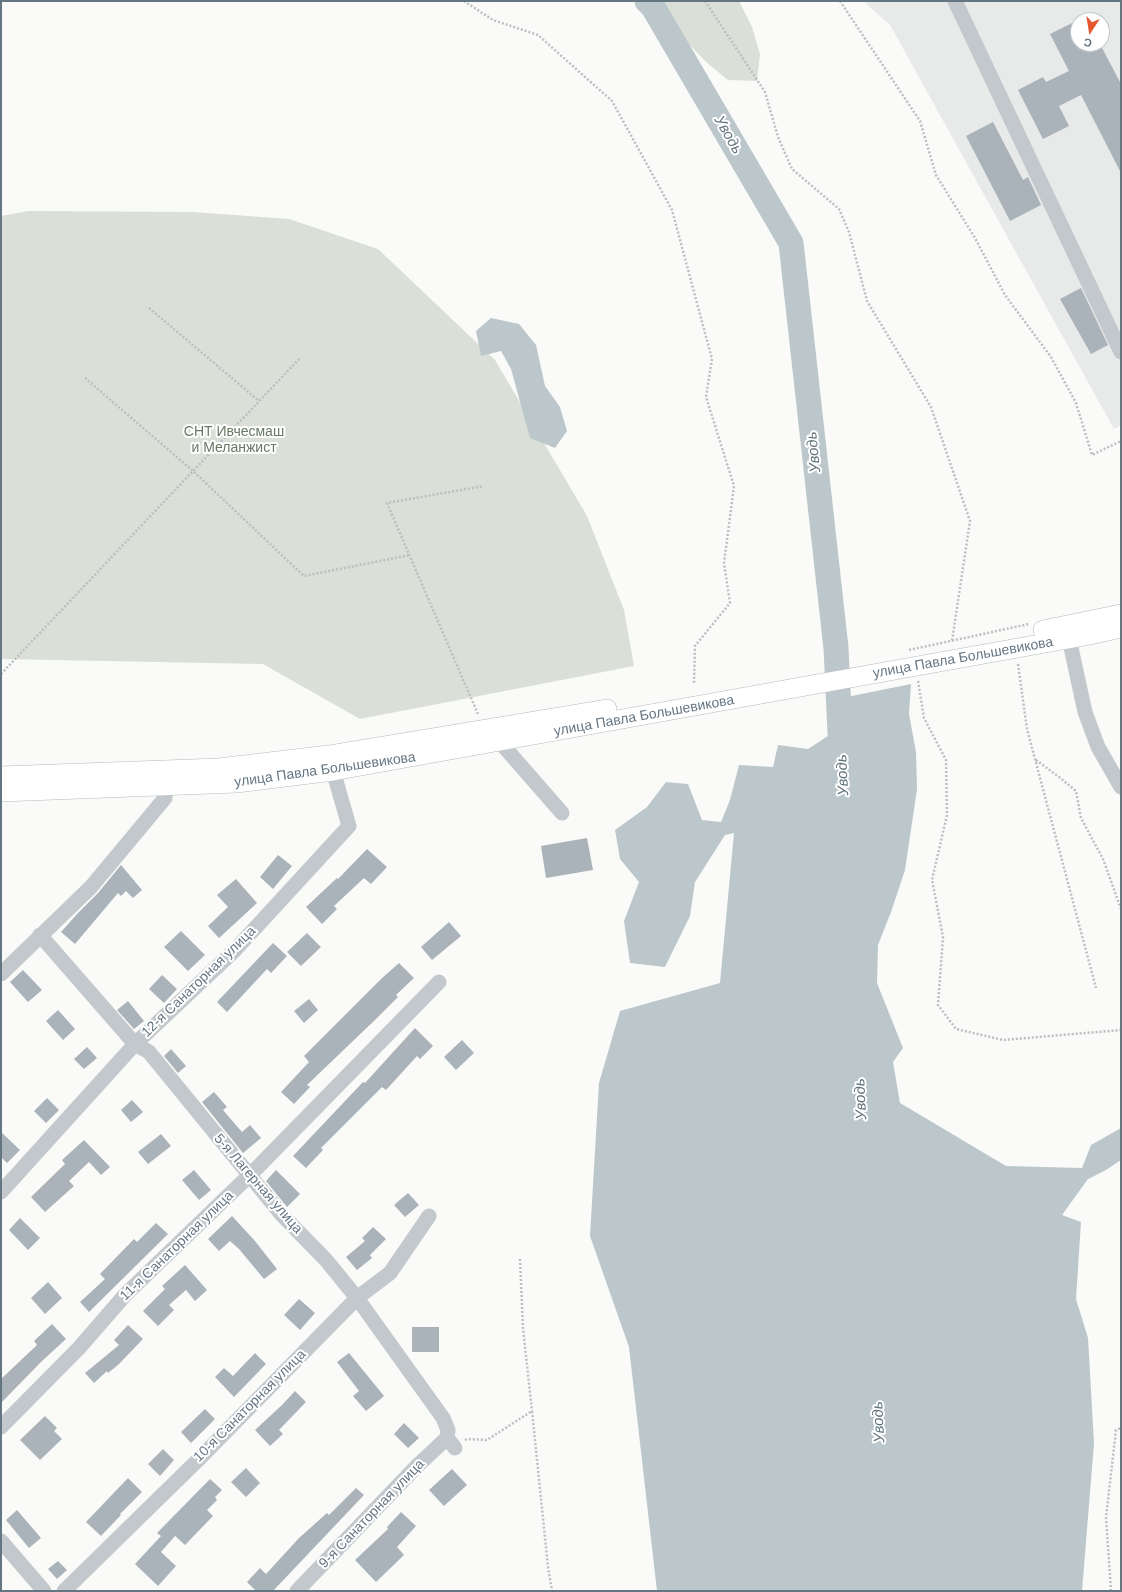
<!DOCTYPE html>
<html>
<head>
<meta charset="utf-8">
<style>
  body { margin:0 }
  #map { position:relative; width:1122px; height:1592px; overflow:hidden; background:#fafaf8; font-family:Helvetica,sans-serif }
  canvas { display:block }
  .frame { position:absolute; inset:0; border:2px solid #657683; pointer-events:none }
  .north { position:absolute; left:1070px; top:12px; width:40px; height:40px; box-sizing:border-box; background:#fff; border:1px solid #c1c8cd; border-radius:50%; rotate:192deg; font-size:11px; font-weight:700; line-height:16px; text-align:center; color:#657683 }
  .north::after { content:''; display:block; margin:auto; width:14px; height:18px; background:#e4572e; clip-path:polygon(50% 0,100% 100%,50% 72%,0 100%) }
</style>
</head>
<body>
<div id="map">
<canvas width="1122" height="1592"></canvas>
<div class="frame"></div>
<div class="north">С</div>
</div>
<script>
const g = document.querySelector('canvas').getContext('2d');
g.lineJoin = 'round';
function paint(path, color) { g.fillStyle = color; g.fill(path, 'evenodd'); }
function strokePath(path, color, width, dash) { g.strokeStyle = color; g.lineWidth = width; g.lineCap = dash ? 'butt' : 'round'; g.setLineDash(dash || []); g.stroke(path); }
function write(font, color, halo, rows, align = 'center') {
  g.font = font + ' Helvetica,sans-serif'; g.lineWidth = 4; g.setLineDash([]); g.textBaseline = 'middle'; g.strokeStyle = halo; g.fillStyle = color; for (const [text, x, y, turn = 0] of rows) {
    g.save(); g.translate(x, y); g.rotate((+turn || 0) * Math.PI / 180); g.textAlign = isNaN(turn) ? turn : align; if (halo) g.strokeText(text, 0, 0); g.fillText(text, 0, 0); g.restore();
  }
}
paint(new Path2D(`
  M863,1H1121V425L1114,429L890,25ZM1078,20H1102V44H1078Z`), '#e8e9e9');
paint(new Path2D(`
  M658,1H739L752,27L760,54L757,81L728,80L706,62L687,42Z
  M28,211L193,212L289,219L378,249L495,360L587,516L624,610L634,666L360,719L263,664L1,659V216Z`), '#dadfd7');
paint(new Path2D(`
  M491,318L519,324L536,345L545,386L560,407L567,431L555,448L530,438L511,369L501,351L481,356L476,331Z
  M911,684L909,714L916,752L917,789L905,870L891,912L878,945L877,983L903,1048L893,1062L900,1103L1006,1166L1082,1168L1091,1145L1121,1128V1160L1106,1170L1088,1179L1062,1215L1081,1222L1076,1299L1088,1338L1094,1443L1082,1591H657L629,1347L590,1236L599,1083L620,1011L720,983L734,833L725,835L695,882L690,916L665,967L630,963L624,921L639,882L620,859L615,830L647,807L666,782L688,784L702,820L721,822L730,800L739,765L773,767L778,745L808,749L831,734L832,700Z`), '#bbc7cb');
strokePath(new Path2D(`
  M647,1L653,7L791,243L836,648L840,733`), '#bbc7cb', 25);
paint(new Path2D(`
  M1078,20V44H1100L1121,84V173L1081,95L1059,106L1069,126L1043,139L1018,90L1043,77L1046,82L1069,71L1050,34Z
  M993,122L1023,180L1028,177L1041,205L1010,221L966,136Z
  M1081,288L1108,345L1091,354L1060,299Z
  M587,838L593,870L546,878L541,846Z
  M367,849L387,867L371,884L364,878L334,906L337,909L322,924L306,907L337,878L338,879Z
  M278,855L292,866L273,889L260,877Z
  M121,865L142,890L133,898L126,891L121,896L118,893L75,944L61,932L78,913L98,893Z
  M236,879L257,903L219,938L208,926L228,907L217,895Z
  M449,922L461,936L432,960L421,947Z
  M181,931L205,955L188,971L164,947Z
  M307,933L321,947L301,966L287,952Z
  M273,943L287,956L271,973L267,969L227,1012L217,1002Z
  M399,963L414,978L396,995L398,997L376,1019L307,1085L310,1087L294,1104L281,1092L309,1062L304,1056L380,980Z
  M23,970L42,990L28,1002L10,982Z
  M162,975L177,989L164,1003L149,989Z
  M309,999L318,1010L304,1023L294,1011Z
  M128,1001L144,1021L134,1029L117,1010Z
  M58,1010L75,1029L63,1040L46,1021Z
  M415,1028L433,1046L420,1059L417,1056L386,1090L382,1087L321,1148L323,1150L306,1168L293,1156L363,1082L365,1083Z
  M462,1040L474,1053L456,1070L444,1057Z
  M87,1047L97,1058L84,1069L74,1059Z
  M171,1049L186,1066L178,1073L164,1056Z
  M214,1092L227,1107L223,1110L242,1132L250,1125L261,1138L243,1153L202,1102Z
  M47,1098L59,1110L46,1123L34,1111Z
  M132,1100L143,1112L131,1122L121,1110Z
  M1,1132L20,1150L7,1163L1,1157Z
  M161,1134L171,1146L148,1164L138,1152Z
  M84,1140L110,1167L101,1175L89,1162L69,1181L74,1186L45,1212L31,1197L65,1164L62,1160Z
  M194,1170L211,1190L199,1200L182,1180Z
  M276,1170L300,1194L287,1207L266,1181Z
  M408,1193L419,1205L405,1217L394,1205Z
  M232,1216L255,1241L277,1269L264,1279L239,1249L230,1241L219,1251L208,1239Z
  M20,1218L40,1238L28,1250L9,1230Z
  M156,1223L168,1234L89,1312L80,1302L105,1279L100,1274L134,1239L137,1242Z
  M373,1227L386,1239L370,1255L372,1258L357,1270L346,1257L365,1241L362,1238Z
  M185,1265L207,1290L195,1301L186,1290L169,1305L174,1310L158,1326L143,1311L165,1289L162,1286Z
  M48,1282L62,1298L45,1314L31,1298Z
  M299,1299L315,1313L300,1330L284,1315Z
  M52,1324L66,1339L41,1362L1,1403V1379L37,1345L34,1341Z
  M128,1325L143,1339L118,1365L108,1373L107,1371L94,1383L85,1373L119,1345L114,1340Z
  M412,1327H439V1352H412Z
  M255,1353L266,1364L234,1397L215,1377L224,1368L233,1376Z
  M349,1353L384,1396L366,1411L353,1396L359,1391L337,1362Z
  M295,1391L306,1402L279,1430L283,1434L270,1446L255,1430L282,1405Z
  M205,1409L215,1419L191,1443L181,1432Z
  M45,1416L57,1428L54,1431L62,1439L40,1460L20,1440Z
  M404,1423L419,1438L408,1448L394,1434Z
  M163,1449L174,1460L160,1476L148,1464Z
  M246,1468L260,1483L246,1497L231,1482Z
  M452,1469L467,1485L444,1506L429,1490Z
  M128,1478L142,1492L120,1514L121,1515L101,1536L86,1522Z
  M210,1479L222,1490L215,1497L217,1500L207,1510L213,1516L185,1545L175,1536L161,1552L176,1566L158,1586L135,1564L161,1536L157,1533Z
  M356,1488L364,1495L273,1591H256L247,1582L260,1568L266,1574L299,1538L327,1513L329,1515Z
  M17,1510L41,1538L29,1548L6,1520Z
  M401,1512L416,1526L397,1547L404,1555L376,1582L355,1560L388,1529L387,1527Z
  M58,1561L67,1570L57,1579L48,1569Z`), '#aab3b9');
const major = new Path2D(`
  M1043,630L1121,614
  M1,776L219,768L329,755L607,709
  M1,792L236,783L333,771L1090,635L1121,628`);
strokePath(major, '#b5babe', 20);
strokePath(new Path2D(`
  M464,1L493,20L538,35L612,101L672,210L712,359L706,397L734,486L724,563L730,603L695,646L694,683
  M705,1L765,92L778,137L792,169L839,209L849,232L867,301L931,407L970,521L952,641
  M840,1L920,121L936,175L975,238L1005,295L1051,357L1076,403L1092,455L1121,441
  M149,308L259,401
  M85,378L193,471L304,576L410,555
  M909,650L1029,624
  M1018,664L1027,729L1096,988
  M1,674L300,358
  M918,681L924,718L946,760L947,815L932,880L943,937L938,1005L956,1029L1003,1040L1121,1030
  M478,714L387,503L484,486
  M1036,760L1059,777L1076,791L1081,818L1103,859L1121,909
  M520,1259L523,1328L532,1411
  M465,1440L467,1439L487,1440L532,1411L548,1567L552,1591
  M1111,1591L1106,1517L1116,1430L1121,1428`), '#bbbfc2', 2.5, [2, 2]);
strokePath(new Path2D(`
  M955,1L1121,352
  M1067,629L1085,712L1098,747L1121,787
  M500,742L562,813
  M40,935L135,1044L149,1052L282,1215L326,1260L357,1298L443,1418L448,1430L447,1438L455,1448
  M1,974L91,887L165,798V786
  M1,1192L135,1044L235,950L349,826L330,760
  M1,1427L79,1348L125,1295L254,1171L439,982
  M1,1541L44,1591
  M64,1591L201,1457L357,1298L390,1273L429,1216
  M297,1591L417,1466L447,1438`), '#c3c8cc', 15);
strokePath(major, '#fff', 19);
write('14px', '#687a64', '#fff', [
  ["СНТ Ивчесмаш",234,432],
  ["и Меланжист",234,448]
]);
write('14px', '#657683', '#fff', [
  ["улица Павла Большевикова",963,658,-10],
  ["улица Павла Большевикова",644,716,-10],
  ["улица Павла Большевикова",325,770,-8],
  ["12-я Санаторная улица",199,982,-44],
  ["5-я Лагерная улица",258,1184,49],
  ["11-я Санаторная улица",177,1246,-44],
  ["10-я Санаторная улица",250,1406,-45],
  ["9-я Санаторная улица",372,1514,-46]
]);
write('italic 15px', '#60757c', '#fff', [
  ["Уводь",728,135,60],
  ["Уводь",814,452,-96],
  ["Уводь",843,775,-93],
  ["Уводь",861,1099,-93],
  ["Уводь",879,1422,-93]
]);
</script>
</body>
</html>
